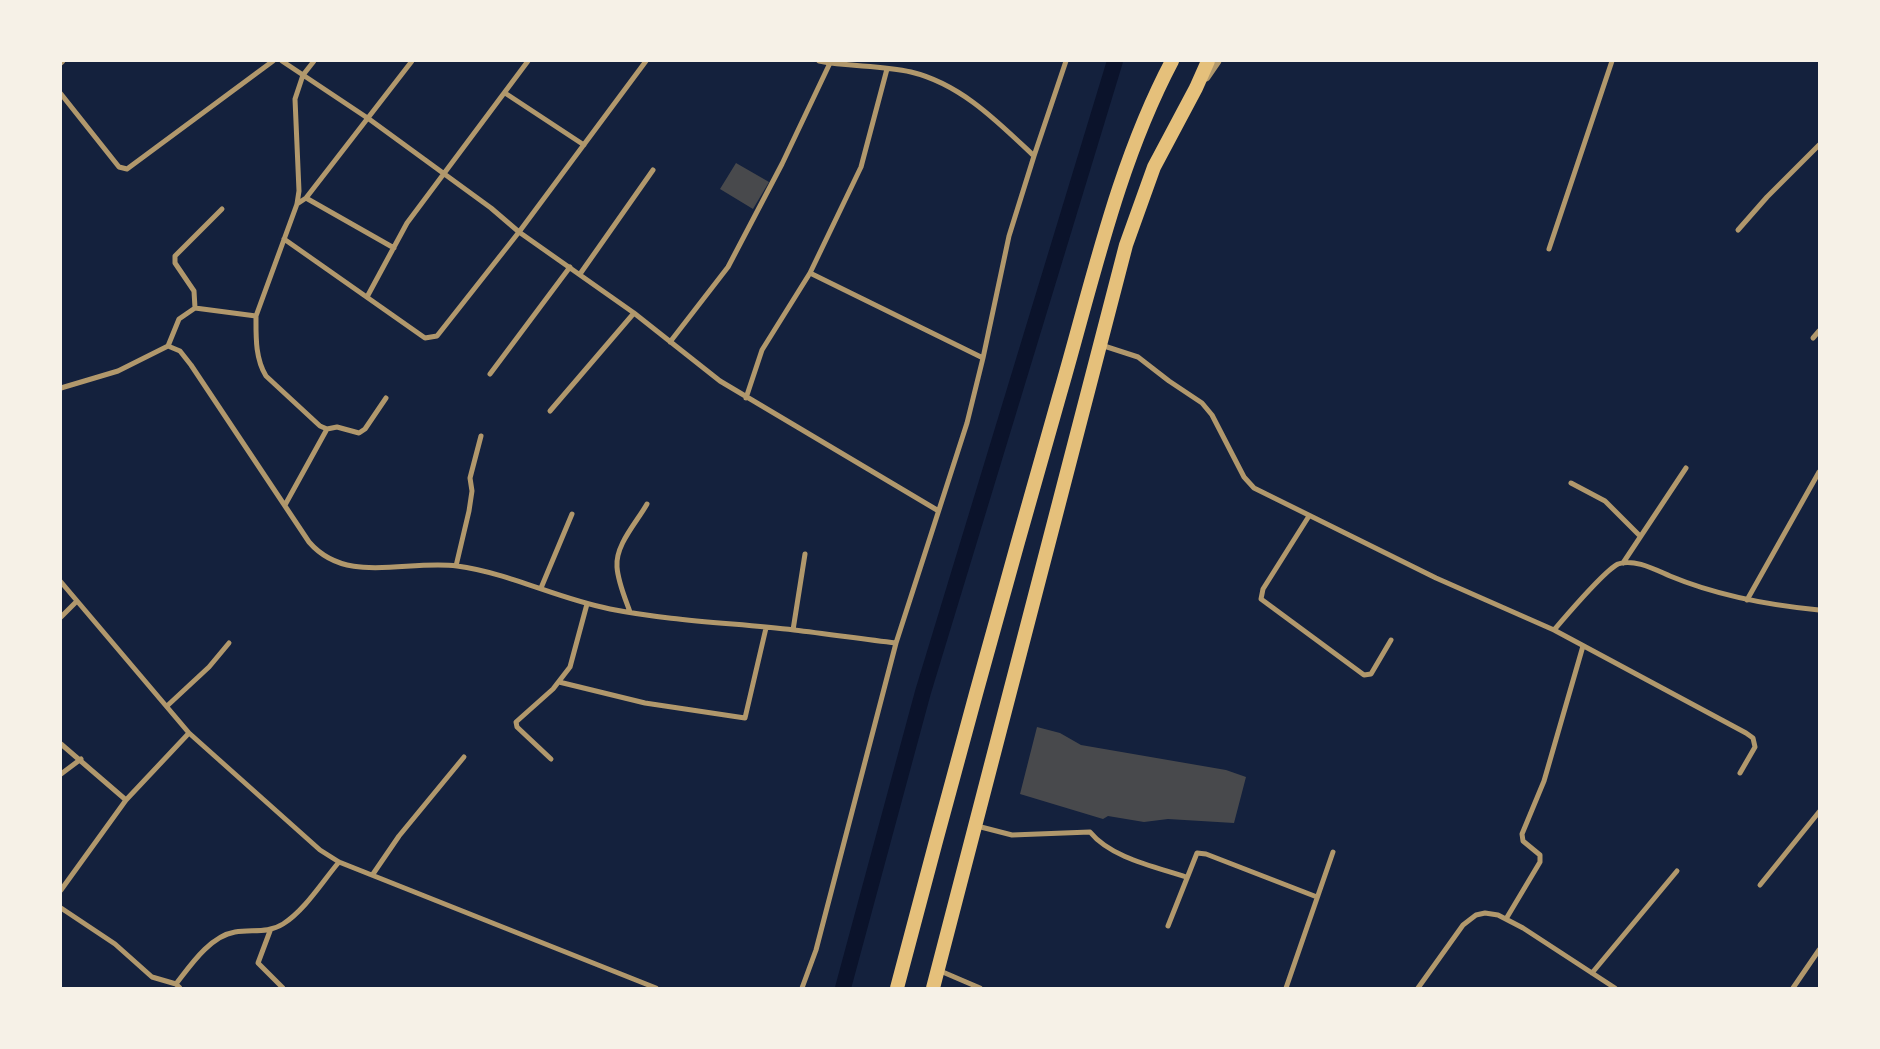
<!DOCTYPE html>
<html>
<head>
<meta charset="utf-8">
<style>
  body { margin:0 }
  #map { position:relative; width:1880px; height:1049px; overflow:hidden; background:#14213d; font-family:Helvetica,sans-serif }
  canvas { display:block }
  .frame { position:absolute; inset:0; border:62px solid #f6f1e7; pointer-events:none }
</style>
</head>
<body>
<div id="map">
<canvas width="1880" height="1049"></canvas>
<div class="frame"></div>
</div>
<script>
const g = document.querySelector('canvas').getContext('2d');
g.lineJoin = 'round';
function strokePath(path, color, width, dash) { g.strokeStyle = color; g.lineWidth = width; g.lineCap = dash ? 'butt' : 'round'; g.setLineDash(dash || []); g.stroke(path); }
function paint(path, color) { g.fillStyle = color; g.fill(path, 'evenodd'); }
strokePath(new Path2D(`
  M843,988L923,692L1115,61`), '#0b132b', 16);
paint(new Path2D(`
  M736,163L769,182L753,209L720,189Z
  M1037,727L1060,733L1081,745L1226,770L1246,777L1234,823L1168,819L1144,822L1108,816L1103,819L1020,794Z`), '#48494c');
strokePath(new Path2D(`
  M282,61L369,119L491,208L519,232L634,313L720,381L937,510
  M61,63L63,61
  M505,93L584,145
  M61,94L119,167L127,169L273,61
  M1034,156L1066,61
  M306,198L394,248
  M297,204L306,198L412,61
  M1738,230L1767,197L1819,145
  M284,239L425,338L437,336L519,232L646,61
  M1549,249L1612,61
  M810,273L861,167L887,69
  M580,274L653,170
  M367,297L407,223L528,61
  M195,308L194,291L175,263V256L222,209
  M256,316C256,336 255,358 266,376L320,426L327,429L337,427L359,433L365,429L386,398
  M1813,338L1819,331
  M670,342L728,267L782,164L830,63
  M1101,345L1138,357L1169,381L1202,403L1212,415L1244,477L1254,488L1436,578L1554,630L1746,733L1753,738L1755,747L1740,773
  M168,346L179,319L195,308L256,316L297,204L299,191L295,99L303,75L314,61
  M490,374L570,267
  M61,388L118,371L168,346L180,351L191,365L309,542C347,586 407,559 457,566C509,573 558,599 610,609C671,621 733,623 794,630C828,634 862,639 896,643
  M746,398L762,350L810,273L983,358
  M550,411L634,313
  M1571,483L1605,501L1640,536
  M285,505L327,429
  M1309,516L1263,589L1261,599L1364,675L1371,674L1391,640
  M1623,563L1686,468
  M456,566L469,511L472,491L470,478L481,436
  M61,582L189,733L320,850L339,862L656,988
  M541,588L572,514
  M1747,600L1819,472
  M630,612C625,598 618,582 617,567C615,545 637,522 647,504
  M61,617L76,602
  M793,630L805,554
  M1554,630C1566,616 1604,571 1618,564C1634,558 1656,570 1670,576C1718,596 1767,605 1819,610
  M559,682L645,703L745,718L766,628
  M167,706L209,667L229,643
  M61,744L126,800L189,733
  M551,759L517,727L516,722L553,689L570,667L587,604
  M61,774L81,759
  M977,826L1012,835L1090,832C1111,858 1156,867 1186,877
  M373,874L399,836L464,757
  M1760,885L1819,812
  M61,890L126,800
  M61,908L115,944L152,977L176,984L180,988
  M1506,919L1540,862V855L1523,841L1522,834L1544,781L1583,646
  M1168,926L1197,853L1206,854L1317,897
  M270,931L258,963L283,988
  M938,970L980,988
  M1592,973L1677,871
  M176,984C190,966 210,936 235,932C252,929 267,934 283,924C305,910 322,882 339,862
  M802,988L816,950L896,643L967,423L983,358L1009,236L1034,156C998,122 961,84 911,72C881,65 849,67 819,61
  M1286,988L1333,852
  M1418,988L1463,925L1476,915L1485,913L1498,915L1523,928L1615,988
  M1793,988L1819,950`), '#b1986c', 5);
strokePath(new Path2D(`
  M1206,77L1217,61`), '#b1986c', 9);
strokePath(new Path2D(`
  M897,988C949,790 1003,593 1059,397C1092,284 1117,165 1172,61
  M933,988L1126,245L1154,167L1196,88L1208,61`), '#e5c07b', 14);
</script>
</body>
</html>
